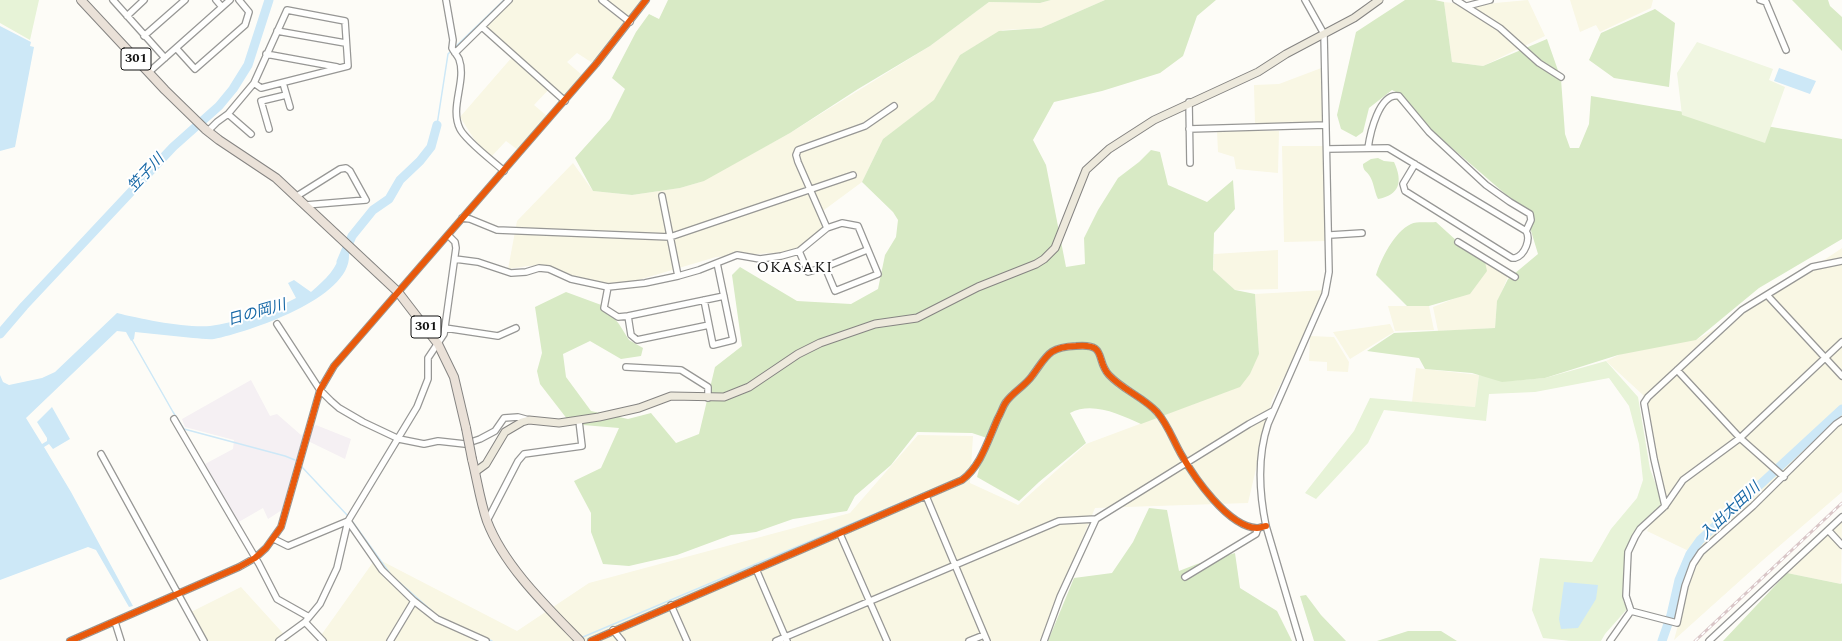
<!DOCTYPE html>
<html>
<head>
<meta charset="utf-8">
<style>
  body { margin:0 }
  canvas { display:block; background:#fdfcf7 }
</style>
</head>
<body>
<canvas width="1842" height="641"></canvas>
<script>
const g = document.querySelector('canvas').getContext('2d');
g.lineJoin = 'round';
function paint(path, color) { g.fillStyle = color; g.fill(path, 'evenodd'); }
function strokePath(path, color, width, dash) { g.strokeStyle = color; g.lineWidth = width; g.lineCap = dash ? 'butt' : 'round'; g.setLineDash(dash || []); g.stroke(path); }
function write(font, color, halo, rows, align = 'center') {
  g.font = font + ' Spectral,"Noto Sans JP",serif'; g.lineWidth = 4; g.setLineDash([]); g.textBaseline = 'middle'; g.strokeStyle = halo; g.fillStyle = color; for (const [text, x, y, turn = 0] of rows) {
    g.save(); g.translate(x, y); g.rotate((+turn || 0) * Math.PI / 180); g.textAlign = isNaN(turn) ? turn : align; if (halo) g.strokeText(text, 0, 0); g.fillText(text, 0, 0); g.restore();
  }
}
paint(new Path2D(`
  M251,380L270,416L277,414L301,435L316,425L351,439L345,459L310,442H302L294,465L282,510L268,519L263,508L237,523L205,464L233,449L234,440L185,427L182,419Z`), '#f5f0f3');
paint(new Path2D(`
  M506,0H643L594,64L577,53L567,62L582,75L564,96L552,86L534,105L547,116L518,150L506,141L491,157L474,139L460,117L513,56L482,27Z
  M1051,0H1105L1041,28L1003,30L960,55L934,101L883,139L862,182L820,213L827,228L799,251L716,257L618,286L571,275L547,265L528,266L508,269L517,221L573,163L593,191L632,195L680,188L700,182L790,133L930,46L989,2L1040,3Z
  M1528,0L1545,36L1483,66L1452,62L1444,2L1473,5Z
  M1570,0H1653L1651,8L1600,32L1596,25L1580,32Z
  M1324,67L1326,125H1255L1254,85L1279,84Z
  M1217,131H1279L1278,173L1236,169L1234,157L1218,152Z
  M1282,146H1327V241L1284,242Z
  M1842,248V492L1763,560L1674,640L1697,555L1647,531L1666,496L1643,395L1606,361L1650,340H1696L1772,295Z
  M1278,250V289L1235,290L1213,270L1214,254Z
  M1484,257L1509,274L1497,303L1495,328L1438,331L1433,307L1471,292Z
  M1326,290L1308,332L1272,400L1248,503L1095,508L1040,641H317L376,558L517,631L589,583L850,513L918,435L973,436L970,483L1018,505L1086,444L1236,388L1259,354L1255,294Z
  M1388,306H1429L1434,330L1395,331Z
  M1390,324L1394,332L1350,359L1333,332Z
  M1310,336L1334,337L1349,362L1348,372L1327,371V362L1309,361Z
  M1416,368L1479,375L1475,407L1412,402Z
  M1842,519L1841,584L1787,573V569Z
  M241,587L290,641H207L189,613Z`), '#f9f7e4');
paint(new Path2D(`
  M0,0H39L30,40L0,23Z
  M1606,361L1638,397L1650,469L1663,503L1635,537L1628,558L1623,601L1628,608L1605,634L1601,641H1571L1543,638L1532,610L1540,558L1592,562L1611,529L1637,498L1643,480L1639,444L1629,406L1609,378L1535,392L1489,394L1486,421L1384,410L1368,443L1316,499L1305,493L1354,431L1370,398L1475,407L1479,375L1509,381L1545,378Z`), '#e7f3d7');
paint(new Path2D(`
  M668,0H1051L1040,3L989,2L930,46L858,89L790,133L704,181L680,188L632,195L593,191L575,158L610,119L625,89L612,78L636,32L649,14L659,19Z
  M1105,0H1216L1197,16L1183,56L1160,73L1102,91L1054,102L1033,140L1046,165L1066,267L1085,264L1084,238L1098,210L1118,178L1139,162L1151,150L1160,152L1168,185L1207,202L1233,180L1235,209L1214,233L1213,270L1235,290L1255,294L1259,354L1250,374L1240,387L1141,424C1119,414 1092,401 1070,413L1086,443L1039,482L1019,501L977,477L987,438L972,433L917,432L891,465L855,496L847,511L793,519L756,532L731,535L677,555L629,566L603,564L591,532V513L574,481L601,468L619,428L571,424L540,384L537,371L542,353L535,307L566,292L604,306L619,324L629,340L643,348L641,356L621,359L590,341L563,354L566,377L591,411L628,419L651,413L676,443L699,434L715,367L742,346L732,275L740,267L797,301L851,304L878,289L885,255L896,237L898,220L893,212L862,182L883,139L934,100L960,55L999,31L1041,28Z
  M1405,0H1435L1444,2L1452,62L1483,66L1547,39L1561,79L1565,134L1570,148H1579L1589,124L1591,96L1842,139V239L1759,288L1696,340L1618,355L1545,378L1502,382L1472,373L1425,369L1419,358L1367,351L1394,333L1495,328L1497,301L1508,279L1538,254L1525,211L1393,97L1398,93L1392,90L1369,108L1363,132L1356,137L1341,129L1337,115L1356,32Z
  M1792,0H1828L1830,6L1842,17V51Z
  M1655,9L1675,23L1669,87L1614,78L1589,60L1601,33Z
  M1378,158L1384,161L1394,162C1403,181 1400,195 1378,199C1374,191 1374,182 1369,175C1365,170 1363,170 1363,164L1371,159Z
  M1436,222L1458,242L1484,257L1487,271L1470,294L1429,306H1407L1376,275C1381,259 1394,232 1411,224C1417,221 1429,223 1436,222Z
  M1149,508L1167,510L1179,571L1197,564L1235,553L1240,588L1277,611L1292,641H1048L1074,578L1112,573L1133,542Z
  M1787,573L1841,584L1842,583V641H1723Z
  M1306,595L1321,615L1346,641H1314L1300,596Z
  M1408,631H1441L1457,641H1377Z`), '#d8eac5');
paint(new Path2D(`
  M1697,42L1773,69L1769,80L1785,87L1765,143L1682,115L1677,73Z`), '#f0f6e1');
paint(new Path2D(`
  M0,26L31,42L30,46L34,47L15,147L0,151Z
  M1779,68L1816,81L1810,94L1774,81Z
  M342,249L349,255C351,298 249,332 214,339C208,340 200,338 193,338C174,336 154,334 135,332L134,339L131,341L126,332L117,331L26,418L42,444L47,441V438L37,422L52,407L70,439L53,449L49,444L44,447L71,492L133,606L129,607L96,550L88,547L0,580V375L3,382L9,385L42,378L55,372L117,313C141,319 185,328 210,326C235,323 260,312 283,302L284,304L296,298L288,283L294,280L311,292C326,279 337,269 342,249Z
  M1564,582L1598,585L1596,599L1578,628L1561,629L1559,619Z`), '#cde8f7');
strokePath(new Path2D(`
  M437,125L448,54L504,0
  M132,340L173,412L184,429L285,456L295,460
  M301,466L347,515
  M352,521L391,575L432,611
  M435,614L443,619
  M583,637L936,488
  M487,639L492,641`), '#cde8f7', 1.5);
strokePath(new Path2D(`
  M341,262L352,236L373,210L389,199L400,180L420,161L431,147L437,125
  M0,334L24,306L173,147L219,106L233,89L248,65L269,0
  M1662,641L1671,615L1679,580L1690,554L1700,540L1842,409`), '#cde8f7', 9);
const minor = new Path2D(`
  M113,0L165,58
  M216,0L222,7
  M446,0L453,40L452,48C454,52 457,55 459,59C467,81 449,107 460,129C466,141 493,161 504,171
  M602,0L630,22
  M1456,0L1500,28L1539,63L1561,77
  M1760,0L1766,2L1786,50
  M1467,6L1490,0
  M127,16L144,0
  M482,27L565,101
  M277,31L345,43
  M144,36L185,0
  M176,48L195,69L245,25L249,12L239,0
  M455,53L509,0
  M266,54L337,67
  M149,72L230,0
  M283,83L290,107
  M1189,102L1190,163
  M228,114L251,134
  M269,129L261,101L286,95
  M1189,129L1326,125
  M208,131L217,122L228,114L254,83L287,10L345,21L348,66L261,88L254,83
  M1327,149L1388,148L1526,231L1531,220L1530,214L1510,202L1486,185L1429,132L1399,96C1379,92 1370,134 1368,148
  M1415,164L1403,184L1405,191L1512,258H1515C1525,255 1531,239 1526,231
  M297,196L340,169L346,168L350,171L366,200L306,205
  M662,196L678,276
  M462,218L470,219L497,230L670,237L853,175
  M827,228L798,162L796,155L798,150L865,126L894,106
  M1330,235L1362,233
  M1458,242L1515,277
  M455,259L478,262L511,273L526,272L539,268L549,269L571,279L608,287L645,283L678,276L699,270L737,255L760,259L781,256L799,251L827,228L842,223L858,226L878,274L835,291L825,267L808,272L799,251
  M825,267L867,250
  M608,287L604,308L618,317L628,316L631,335L637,340L709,325L713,345L733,340L717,263
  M1767,295L1842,376
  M704,300L709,325
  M628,316L724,296
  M277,324L320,390L331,401L339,408L363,422L399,439L424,444L438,441L465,444L480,439L495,431L504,418L518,417L529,420
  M445,328L498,336L516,328
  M626,367L681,370L708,387V398
  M1677,370L1740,438L1784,477
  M174,419L259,564L277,599L309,617
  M101,454L204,641
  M926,496L987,641
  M1665,506L1654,459L1644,403L1648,397L1742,310L1812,267L1842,261
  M348,521L382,570L414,601L437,619L486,641
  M487,521L518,461L524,454L582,446L579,421
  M1828,530L1842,545
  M840,534L887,641
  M274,539L288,546L348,521
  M756,569L787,641
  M1185,577L1256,534L1258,528
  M671,605L687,641
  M1631,611L1677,623L1685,586L1693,564L1701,552L1753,506L1836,424L1842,420
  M115,622L121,641
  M305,622L323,641
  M613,630L622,641
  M70,641L239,567L255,558L266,548L281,527L320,390L334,366L596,64L646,0
  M279,641L305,622L320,604L337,568L348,521L417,407L428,379V358L444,334L456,248L455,242L448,235
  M390,641L414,601
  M591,641L962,480C981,466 988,440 998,418C1001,413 1003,406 1006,402C1013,392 1025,386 1032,376C1047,356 1048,347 1076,346C1108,343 1095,360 1109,375C1123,390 1143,397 1157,412C1168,425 1173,440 1181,454C1194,477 1228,527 1257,528C1260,528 1264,526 1266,526
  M776,641L1059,521L1096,519
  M969,641L984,635
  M1044,641L1060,597L1096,519L1249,424L1273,411
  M1300,641L1266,526C1259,492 1257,457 1268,424L1325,294L1329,272L1324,34L1305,0
  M1610,641L1631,611L1626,596L1628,552L1635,537L1640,529L1665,506L1683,480L1740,438L1842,342
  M1709,641L1842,517`);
const major = new Path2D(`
  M475,472L486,464L505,432L522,422L529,420L559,423L599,417L639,408L671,396L724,397L749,387L798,354L820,343L875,324L917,318L978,287L1036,264L1044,259L1055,248L1086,170L1109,149L1154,120L1258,72L1286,54L1354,18L1379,0`);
const highway = new Path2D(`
  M81,0L165,90L205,129L219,140L276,178L398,292L438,344L454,377L466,428
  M472,459C477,479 480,501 487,521C504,566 547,607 580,641`);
strokePath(minor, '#979795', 8);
strokePath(major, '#858482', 9);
strokePath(highway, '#858482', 10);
strokePath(minor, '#fffffe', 5.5);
strokePath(major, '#ede9dc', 7);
strokePath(highway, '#eae1d8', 8);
const rail = new Path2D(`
  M1695,641L1842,503`);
strokePath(rail, '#d9c6c7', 3);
strokePath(rail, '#fff', 1.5, [4.5]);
const highwayBridge = new Path2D(`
  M466,428L472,459`);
strokePath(highwayBridge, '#858482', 10, []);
strokePath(highwayBridge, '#eae1d8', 8);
strokePath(new Path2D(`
  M70,641L239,567L255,558L266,548L281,527L320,390L334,366L596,64L646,0
  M591,641L962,480C981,466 988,440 998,418C1001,413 1003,406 1006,402C1013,392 1025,386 1032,376C1047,356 1048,347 1076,346C1108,343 1095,360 1109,375C1123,390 1143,397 1157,412C1168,425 1173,440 1181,454C1194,477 1228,527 1257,528C1260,528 1264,526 1266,526`), '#e8590c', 6);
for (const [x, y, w] of [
  [136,59,30],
  [426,327,30]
]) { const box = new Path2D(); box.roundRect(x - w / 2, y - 11, w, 22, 3); g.fillStyle = '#fff'; g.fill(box); strokePath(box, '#111', 1); }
write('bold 13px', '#111', null, [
  ["301",136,59],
  ["301",426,327]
]);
write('italic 15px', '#1768a6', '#fff', [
  ["笠子川",147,174,-47],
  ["日の岡川",257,314,-16],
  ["入出太田川",1731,512,-43]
]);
g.letterSpacing = '1px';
write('15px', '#111', '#fff', [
  ["OKASAKI",795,269]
]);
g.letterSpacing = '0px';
</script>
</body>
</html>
